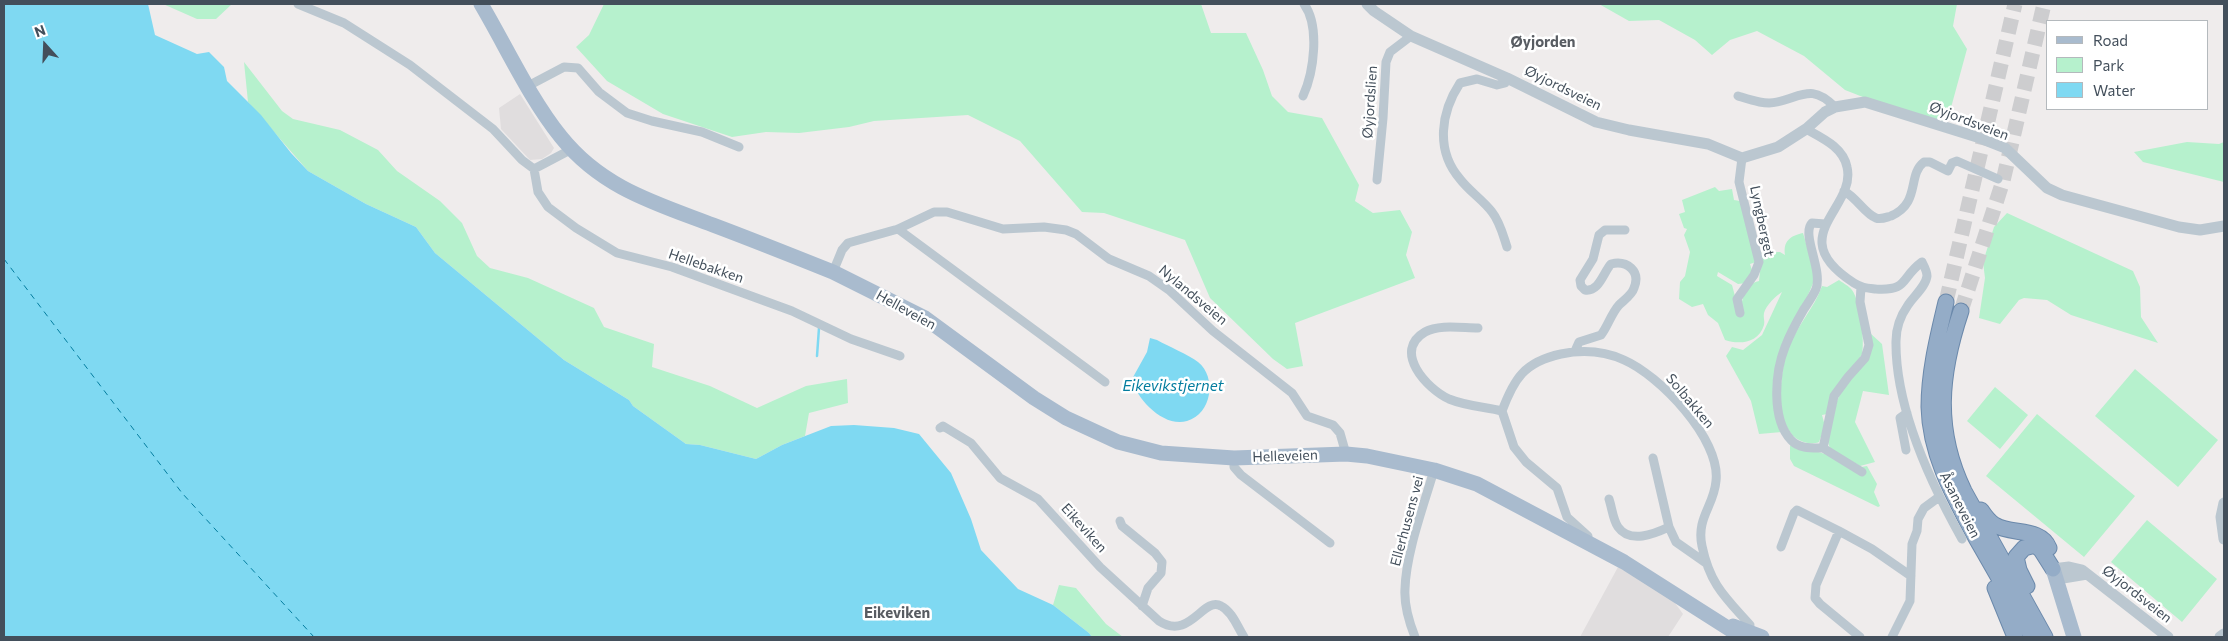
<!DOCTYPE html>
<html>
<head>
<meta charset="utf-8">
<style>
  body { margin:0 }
  #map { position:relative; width:2228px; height:641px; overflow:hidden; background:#efecec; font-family:Commissioner,sans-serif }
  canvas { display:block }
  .frame { position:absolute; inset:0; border:5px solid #434f5b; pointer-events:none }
  .legend { position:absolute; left:2046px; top:20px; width:162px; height:90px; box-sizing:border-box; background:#fff; border:1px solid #b4b9bd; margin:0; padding:6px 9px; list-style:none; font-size:15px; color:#434f5b }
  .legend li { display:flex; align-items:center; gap:10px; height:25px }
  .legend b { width:25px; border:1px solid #b4b9bd }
  .north { position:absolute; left:20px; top:20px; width:50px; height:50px; -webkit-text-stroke:4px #fff; paint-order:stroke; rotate:340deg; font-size:14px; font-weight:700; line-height:20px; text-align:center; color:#434f5b }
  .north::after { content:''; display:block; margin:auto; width:18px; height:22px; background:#434f5b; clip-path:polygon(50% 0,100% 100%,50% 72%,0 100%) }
</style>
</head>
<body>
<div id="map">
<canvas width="2228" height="641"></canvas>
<div class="frame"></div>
<ul class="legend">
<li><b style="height:6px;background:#a9bbce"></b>Road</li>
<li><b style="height:14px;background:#b6f1cd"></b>Park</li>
<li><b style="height:14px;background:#7fd9f2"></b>Water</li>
</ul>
<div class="north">N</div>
</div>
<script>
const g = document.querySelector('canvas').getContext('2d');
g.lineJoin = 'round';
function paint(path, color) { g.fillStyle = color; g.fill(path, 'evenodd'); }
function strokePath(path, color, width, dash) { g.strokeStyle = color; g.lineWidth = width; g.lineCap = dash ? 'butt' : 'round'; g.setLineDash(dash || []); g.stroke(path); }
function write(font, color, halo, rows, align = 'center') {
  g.font = font + ' Commissioner,sans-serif'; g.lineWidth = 5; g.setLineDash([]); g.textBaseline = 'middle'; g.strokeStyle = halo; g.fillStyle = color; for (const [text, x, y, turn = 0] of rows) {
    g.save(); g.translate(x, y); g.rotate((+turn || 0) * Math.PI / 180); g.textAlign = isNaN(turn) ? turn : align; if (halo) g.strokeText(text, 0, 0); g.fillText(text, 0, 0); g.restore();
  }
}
paint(new Path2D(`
  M520,94L554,148L551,153L542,159L530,160L501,129L499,108Z
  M1618,567L1670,596L1683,614L1668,637H1580Z`), '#e0ddde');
paint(new Path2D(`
  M163,4H232L216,19H197Z
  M604,4H1201L1211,33H1246L1263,70L1272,96L1288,112L1322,118L1359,185L1355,201L1373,213L1400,210L1412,232L1406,255L1415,278L1295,323L1303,366L1287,369L1273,359L1210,298L1185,240L1104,213L1082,212L1020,141L968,115L874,121L849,127L799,133L766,132L732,137L663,114L607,81L576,47L589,35Z
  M1599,4H1957L1953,26L1967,49L1946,126L1914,117L1845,90L1804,56L1757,31L1730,40L1712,55L1695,40L1659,20L1629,21Z
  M244,62L282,111L293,119L340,130L378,150L397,171L440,201L462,223L477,256L490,268L528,278L594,308L604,327L654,344L652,367L710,386L757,408L806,386L847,379L848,403L809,413L805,436L782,445L756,459L700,445L686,444L633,406L629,400L564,360L435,253L416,227L366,204L308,171L248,102Z
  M2187,142L2219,144L2224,142V182L2143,162L2134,152Z
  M1715,187L1719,191L1732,189L1734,200L1740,201L1756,262L1750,264L1753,273L1746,283L1738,284L1718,272L1717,276L1732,285L1740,315C1741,303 1744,284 1759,281L1762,252H1780L1785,255C1783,241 1790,236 1803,233L1814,270V281L1776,370C1771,391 1776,412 1782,432L1759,434L1751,401L1726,356L1732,347L1743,350L1762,335L1782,292C1776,296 1766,305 1764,313C1763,317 1765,321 1764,325C1759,343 1739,345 1725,340L1718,323L1708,315L1703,304L1692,307L1679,299L1680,282L1685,276L1690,252L1684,235L1687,229L1684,228L1679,214L1685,212L1682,200Z
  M2007,213L2133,271L2140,287L2141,317L2158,343L2071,315L2047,300L2024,298L2019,300L2000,324L1979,318L1985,278L1983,262L1994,227Z
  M1839,280C1843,283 1849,286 1852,290C1860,300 1865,342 1862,354L1827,414L1822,415L1825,426L1819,442C1812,445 1804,443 1797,439C1774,423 1780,375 1787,351C1795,328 1814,309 1822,286L1827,287Z
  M1870,333L1882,344L1889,395L1863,391L1855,422L1875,462L1860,466L1830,449L1828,442L1837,401L1842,390L1868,357Z
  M2135,369L2218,440L2178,487L2095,416Z
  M1995,387L2028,415L2000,449L1967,421Z
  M2037,414L2135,496L2084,557L1986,476Z
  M1792,444L1835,457L1855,468L1867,466L1877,484L1874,492L1880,506L1878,507L1794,466L1790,459V446Z
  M2147,520L2217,579L2182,622L2111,562Z
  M1059,585L1076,588L1106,624L1123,637H1092L1089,633L1053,605Z`), '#b6f1cd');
paint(new Path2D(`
  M4,4H148L155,35L197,54L209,52L224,67L227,81L261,115L291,153L308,171L366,204L416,227L435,253L564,360L629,400L633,406L686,444L700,445L756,459L782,445L831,426L854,425L894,428L919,434L951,473L971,519L981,550L1018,589L1053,605L1089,633L1092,637H4Z
  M1150,338L1157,340C1168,346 1189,355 1198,362C1217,377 1212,414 1187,421C1164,428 1136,399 1132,379L1147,352Z`), '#7fd9f2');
strokePath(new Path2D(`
  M817,356L819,328`), '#7fd9f2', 2.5);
strokePath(new Path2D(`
  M4,259L182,493L314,637`), '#047d9f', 1, [6, 5]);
strokePath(new Path2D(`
  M1946,302L2015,4
  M1961,311L2003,181L2044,4`), '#cdcdcf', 15, [15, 8]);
const trunk = new Path2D(`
  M1946,302C1938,336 1929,371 1929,407C1930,455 1954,497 1976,538C1995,571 2014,604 2032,637
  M1961,311C1940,374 1934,429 1964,491L2045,637
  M1981,510C1985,516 1989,522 1995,525C2011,535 2041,527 2049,548
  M2027,586L2019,570L2016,557L2024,548L2035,545L2041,550L2053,569
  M1995,588L2015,637`);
strokePath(trunk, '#6b89ab', 17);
strokePath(new Path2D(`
  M298,4L344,23L410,65L493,129L522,160L534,169L572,149
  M1507,78L1505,83L1497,85L1477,79L1460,83C1441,112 1435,150 1460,179C1469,191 1483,200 1492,212C1500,222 1503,235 1507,247
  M528,86L564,67L578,68L599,92L627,113L652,121L702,132L739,147
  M1303,96C1314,72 1320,26 1304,4
  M1738,96C1751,100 1765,105 1777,102C1803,96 1812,84 1835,107
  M1806,129C1822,138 1843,147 1847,167C1857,209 1781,236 1854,283C1862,288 1867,288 1876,289C1909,291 1900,278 1922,262C1924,266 1927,271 1927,276C1926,286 1914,296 1908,305C1901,315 1896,328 1896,341C1895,407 1930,482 1962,539
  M534,169L538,192L548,207L576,228L617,253L672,267L792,311L851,339L900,356
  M1377,180L1383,118L1386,62L1390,52L1411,36
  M1844,191C1857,198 1865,214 1876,218C1881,220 1887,217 1891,216C1921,203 1907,175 1924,162H1930L1948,171L1952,163L1957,161L1998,179
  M1825,224L1812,223C1801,234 1823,270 1816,289C1813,296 1808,303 1804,309C1797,321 1790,334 1785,347C1775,372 1771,419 1791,440C1799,449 1812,448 1823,448L1834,396L1848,377L1865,358L1869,345L1860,302L1861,287
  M898,229L1105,382
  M833,272L842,250L848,243L898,229L934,212H947L1003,229L1044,227L1066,230L1076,234L1109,259L1149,276L1169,290L1213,331L1292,393L1307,416L1333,425L1340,433L1346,454
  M1740,313L1737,299L1754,275L1759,262L1739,182L1742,158
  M1478,328C1462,328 1439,324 1425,332C1392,351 1427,389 1449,399C1466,406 1485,407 1502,411L1514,447L1526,462L1557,488L1567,517L1588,536L1587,542
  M1575,351L1579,342L1601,335C1608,326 1611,314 1619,305C1624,300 1632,295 1634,288C1641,271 1627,260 1611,264C1603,273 1599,292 1585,290L1581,286L1580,280L1593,259L1599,235L1605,230H1625
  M1502,411C1514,379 1524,362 1561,354C1581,350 1604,351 1624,360C1659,375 1721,439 1716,481C1714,506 1696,518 1702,546C1710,585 1726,598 1750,625L1749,633
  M940,428L943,426L971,443L1000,478L1038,499L1100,567L1159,621C1190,641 1203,596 1221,606C1232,611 1238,628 1244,637
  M1823,448L1862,472
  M1906,450L1900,418L1907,413
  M1234,458V467L1241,475L1330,543
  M1653,458L1669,527
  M1609,499C1612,508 1613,520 1618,527C1630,544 1654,534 1669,527L1676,542L1706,563
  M1120,521L1122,526L1155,553L1162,562L1161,573L1148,588L1142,606
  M1781,547L1794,513L1797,510L1839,531
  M1415,637C1409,622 1404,605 1405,589C1406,552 1424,505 1434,470
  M1860,637L1820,604L1815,598L1816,585L1839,531L1872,549L1911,576
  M1892,637L1910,601L1912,544L1917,531L1918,519L1924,508L1939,497`), '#bbc7d0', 9);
strokePath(new Path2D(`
  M1367,4L1374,11L1411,36L1507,78L1596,122L1629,130L1708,144L1742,158L1778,147L1806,129L1825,112L1835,107L1865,102L1977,137L2005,148L2047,188L2062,195L2179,227L2200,230L2224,226
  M2224,503L2221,517L2224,539
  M2053,569L2069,567L2082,570L2168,637
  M2057,579L2087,574
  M2220,637L2224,634`), '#bbc7d0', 11);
strokePath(new Path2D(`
  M481,4C507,48 529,97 561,137C602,188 655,203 713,225C753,240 793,256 833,272L925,318L1034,398L1066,418L1118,442L1161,453L1234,458L1346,454L1367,456L1434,470L1477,484L1624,562L1742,637
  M2053,569L2074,637
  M1733,626L1762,637`), '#a9bbce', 15);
strokePath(trunk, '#94acc7', 15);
write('14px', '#434f5b', '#fff', [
  ["Øyjordsveien",1563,88,26],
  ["Øyjordslien",1370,102,-86],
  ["Øyjordsveien",1969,121,21],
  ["Lyngberget",1762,221,78],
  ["Hellebakken",706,266,19],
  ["Nylandsveien",1193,295,40],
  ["Helleveien",906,310,29],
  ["Solbakken",1690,401,50],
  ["Helleveien",1285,456,-2],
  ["Åsaneveien",1960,505,63],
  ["Ellerhusens vei",1407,521,-75],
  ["Eikeviken",1084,528,48],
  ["Øyjordsveien",2137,594,38]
]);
write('bold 15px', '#585c62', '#fff', [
  ["Øyjorden",1543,42],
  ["Eikeviken",897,613]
]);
write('italic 15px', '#047d9f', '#fff', [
  ["Eikevikstjernet",1173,386]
]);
</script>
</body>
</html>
